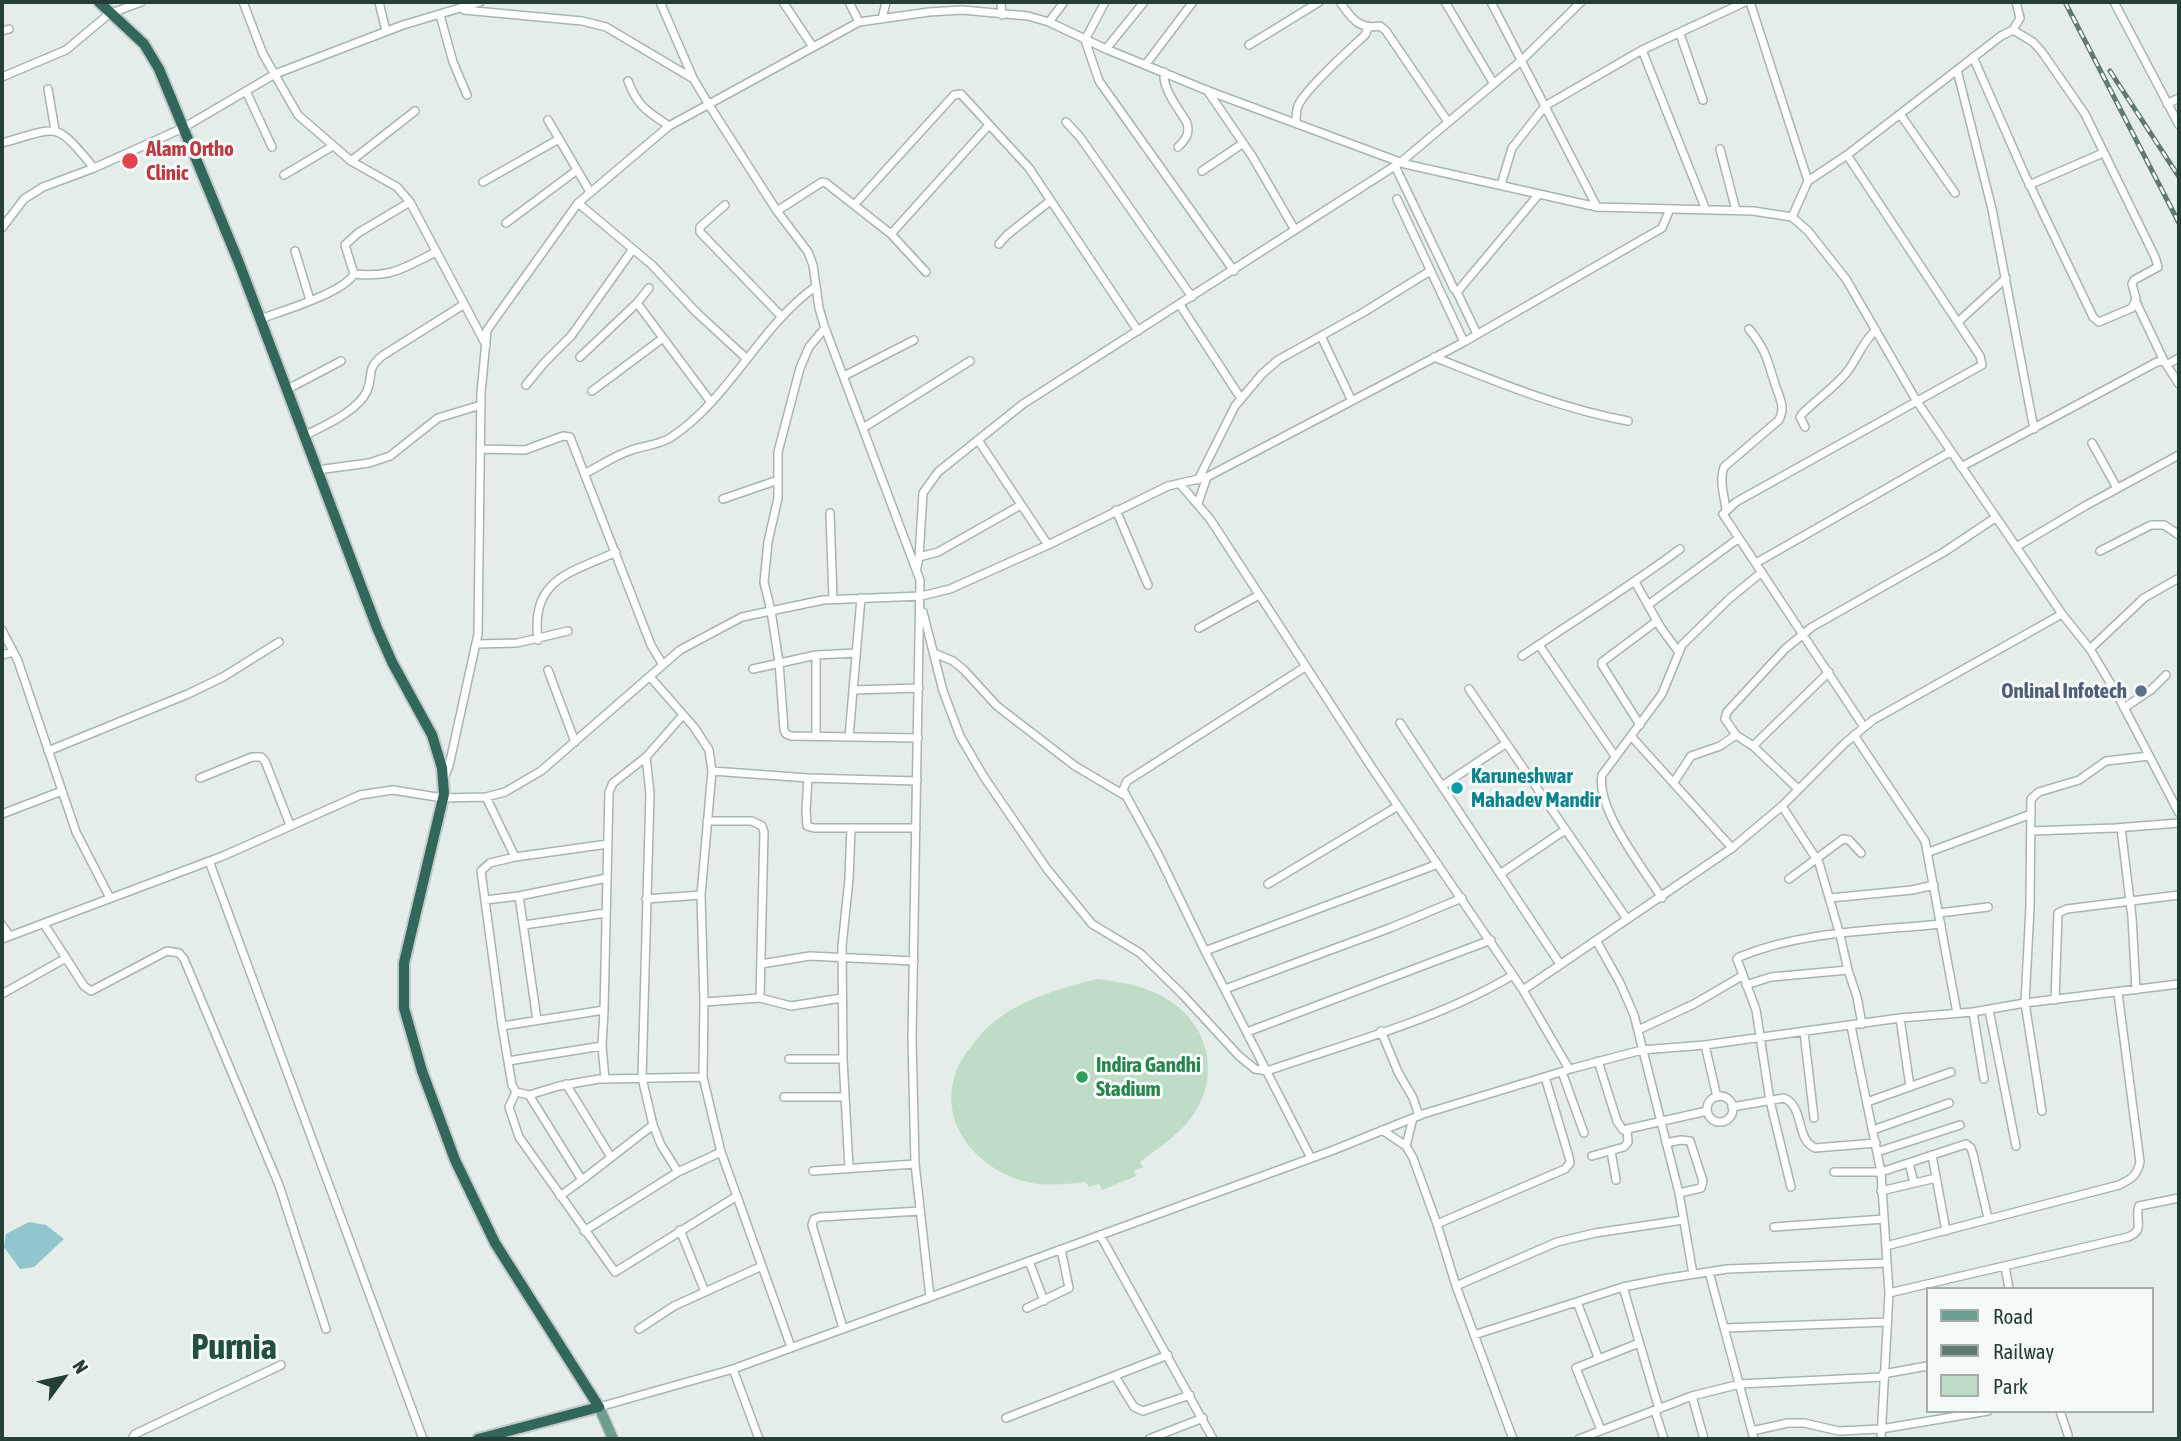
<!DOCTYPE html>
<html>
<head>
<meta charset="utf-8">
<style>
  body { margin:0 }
  #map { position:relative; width:2181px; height:1441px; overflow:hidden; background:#e4ede9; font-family:"Asap Condensed",sans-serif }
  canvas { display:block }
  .frame { position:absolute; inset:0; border:4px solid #253e36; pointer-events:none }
  .legend { position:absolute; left:1926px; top:1287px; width:228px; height:126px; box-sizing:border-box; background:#f5f9f7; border:2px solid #a2aeaa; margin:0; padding:9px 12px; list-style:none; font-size:21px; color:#253e36 }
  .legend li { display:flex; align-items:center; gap:14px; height:35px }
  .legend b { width:35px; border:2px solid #a2aeaa }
  .north { position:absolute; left:28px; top:1343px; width:70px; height:70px; -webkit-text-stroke:5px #f5f9f7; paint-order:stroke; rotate:57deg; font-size:19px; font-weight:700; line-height:28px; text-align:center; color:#253e36 }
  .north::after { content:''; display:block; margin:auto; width:24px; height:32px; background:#253e36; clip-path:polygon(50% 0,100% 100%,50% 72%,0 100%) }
</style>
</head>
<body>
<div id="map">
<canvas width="2181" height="1441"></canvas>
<div class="frame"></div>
<ul class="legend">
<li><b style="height:9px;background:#6c9f91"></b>Road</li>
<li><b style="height:9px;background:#607971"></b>Railway</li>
<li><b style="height:19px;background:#bfdcc6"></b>Park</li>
</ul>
<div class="north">N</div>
</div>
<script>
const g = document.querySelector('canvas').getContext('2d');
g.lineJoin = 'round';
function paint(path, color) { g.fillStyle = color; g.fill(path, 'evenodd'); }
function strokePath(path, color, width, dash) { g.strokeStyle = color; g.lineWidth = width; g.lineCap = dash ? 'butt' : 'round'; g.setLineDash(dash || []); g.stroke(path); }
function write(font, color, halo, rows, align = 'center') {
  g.font = font + ' "Asap Condensed",sans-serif'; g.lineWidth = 6; g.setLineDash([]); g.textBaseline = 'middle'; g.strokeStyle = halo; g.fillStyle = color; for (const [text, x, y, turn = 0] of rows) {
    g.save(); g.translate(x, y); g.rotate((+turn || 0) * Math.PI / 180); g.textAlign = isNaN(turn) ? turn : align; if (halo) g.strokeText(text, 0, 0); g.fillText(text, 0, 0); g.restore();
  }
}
paint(new Path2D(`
  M1097,979C1123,982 1151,987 1173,1003C1207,1027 1218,1070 1198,1107C1186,1130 1161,1146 1140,1162L1143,1167L1134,1171L1136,1176L1102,1190L1099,1184L1089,1187L1086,1182C1067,1184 1051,1186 1032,1183C980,1173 935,1124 957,1069C961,1059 971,1046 978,1038C1007,1002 1055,990 1097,979Z`), '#bfdcc6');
paint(new Path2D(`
  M29,1222L46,1225L64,1239L34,1267L20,1269L4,1247L6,1234Z`), '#91c6ce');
const minor = new Path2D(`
  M243,2L263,54L298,115L351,161L397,187L410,202L486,345
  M379,2L386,31
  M660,2L693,78L709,105L777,211L808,252L813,265L819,308L825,328L920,580L912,1039L915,1164L930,1297
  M783,2L813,47
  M849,2L859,22
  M1001,2L1002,15
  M1105,2L1085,40L1099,81L1234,271
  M1340,2C1351,18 1359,30 1380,26L1386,31L1448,122
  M1445,2L1494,84
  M1491,2L1597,207
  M1750,2L1808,181
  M2114,2L2179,125
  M464,10L582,21L606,27L692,78
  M440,15L453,62L467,95
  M882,19L886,2
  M1049,22L1064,2
  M2,31L9,29
  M1680,34L1703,100
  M1249,45L1319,2
  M1106,49L1144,2
  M1642,50L1706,210
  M1973,57L2024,173L2093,317L2099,322L2132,308L2136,299L2132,284L2134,280L2158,267L2155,257L2085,114L2042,52L2033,42L2013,30
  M1146,64L1193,2
  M1957,70L1992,209L2034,429
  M1164,72C1162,89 1179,109 1187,123C1190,134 1186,139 1178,147
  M2,77L66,50L109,14L141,2
  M628,81C638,107 647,111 669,126
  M48,89L55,130
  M1207,90L1252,156L1295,230
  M246,91L272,147
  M2167,104L2179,98
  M1900,114L1955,193
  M548,120L590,192
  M1066,122L1080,137L1192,297
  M1296,123C1296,118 1296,111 1298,106C1304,90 1350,49 1365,35L1368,28
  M2,143C60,127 54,120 94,168
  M1720,149L1736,210
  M1847,155L1980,356L1982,365L1736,502L1723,514L1864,727
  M351,161L415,111
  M1395,166L1454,289L1458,291L1539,194
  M1202,171L1242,144
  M284,175L333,146
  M483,182L559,139
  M1501,185L1512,148L1545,106L1642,50L1745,2
  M2029,185L2103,153
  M1397,199L1464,342
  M578,203L652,265L696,312L747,359
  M855,204L954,95L961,94L1029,168L1138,331
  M725,205L700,227V232L781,316
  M777,211L822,182L826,183L891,234L926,272
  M1792,217L1808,181L1847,155L2001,36L2013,30L2020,18L2016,2
  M506,223L577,170
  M2,228L24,199L43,187L94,168L183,128L275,74L403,25L480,2
  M891,234L989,125
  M999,244L1007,235L1050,201
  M295,251L310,300
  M354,274C392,278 403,268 436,252
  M1456,290L1477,334
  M2136,302L2164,361
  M637,303L710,401
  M1180,305L1240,397
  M260,319C282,311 343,293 354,274L345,245L358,233L410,202
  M1958,322L2006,278
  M825,328L809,347L800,368L778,452V498L768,542L764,582L771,611L779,662L784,730L786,734L791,736L918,738
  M1321,336L1351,399
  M580,357L637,303L649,288
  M1434,357C1497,382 1562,409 1628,421
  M2168,364L2179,358
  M844,376L914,340
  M526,385L544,363L571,336L633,249
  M286,390L341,361
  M592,391L663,338
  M1805,427L1800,417L1802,414C1817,399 1834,388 1847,372C1858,358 1862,342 1876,330
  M863,428L970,361
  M304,436C323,426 357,412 367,391C374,375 365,370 382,356L463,305
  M978,440L1048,545
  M2092,443L2117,488
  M480,449L525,450L563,436L570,437L651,645L663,665
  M1961,467L2157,362L2164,361L2179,384
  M317,470L369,463L390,456L438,418L481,405
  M586,473C600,466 614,456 629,451C642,446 658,445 670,438C729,400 759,327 815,287
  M1198,480L1235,406L1262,374L1278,360L1364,312L1430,271
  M1180,484L1210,519L1372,768L1523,990L1569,1069
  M723,499L778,480
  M1198,503L1207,477
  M1726,509C1724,495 1719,480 1724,467L1779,420C1786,407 1779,397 1775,384C1767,359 1766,350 1749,329
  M1116,510L1148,585
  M830,513L833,599
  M2016,547L2085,506L2179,455
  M2100,551L2151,525H2164L2179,535
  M919,557L938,552L1021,505
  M1756,563L1950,452
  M917,567L919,557L923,493L938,472L1023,404L1401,162L1522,60L1581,2
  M1635,582L1661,628L1678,651
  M1648,605L1739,538
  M923,612L943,691L960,736L984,777L1047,869L1092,924L1140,953L1182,994L1239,1056L1255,1069L1267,1071C1348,1043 1440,1019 1513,975
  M1199,628L1259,595
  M2,630L18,661L76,832L110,898
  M538,640C530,579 570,573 616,552
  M476,644L517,643L568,631
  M1539,645L1615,756
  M2090,649L2144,598L2179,578
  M934,653L953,661L964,670L997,706L1075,766L1124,795
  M2,655L13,652
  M816,655V736
  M1522,656C1575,620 1629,587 1680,549
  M1305,667L1127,781L1123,790L1158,854L1205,951L1311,1158
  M753,669L816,655L856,653
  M548,670L575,742
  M651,678L694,727L709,750L712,771L701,895L704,1002L703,1077L721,1152L791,1347
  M1469,689L1627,919
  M853,690L919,688
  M2124,708L2152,689L2166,675
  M1400,723L1560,964
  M1640,725L1602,665V662L1657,621
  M1854,735L1925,841L1957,1013
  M1631,736L1732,848
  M849,737L861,598
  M1753,746L1829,672
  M48,751L188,694L223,677L279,642
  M646,757L650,793L642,1078L653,1125L582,1180L529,1095L559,1086L599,1079H605L703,1077
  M712,771L808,778L917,781
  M200,778L252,757H261L265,761L290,825
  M444,778L449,766L478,634L481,393L487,330L578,203L669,126L859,22L929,12L962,10L1028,16L1049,22L1106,49L1206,90L1405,164L1597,207L1753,211L1792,217L1808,231L1846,279L1916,400L2062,614L2090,649L2118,696L2179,813
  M808,778L806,810L807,826L814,828H916
  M1674,782L1691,756L1720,746L1736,735
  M1442,786L1505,744
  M1798,789L1753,746L1736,735L1725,719L1727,712L1785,649L1812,627L1944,552L1995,518
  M486,797L515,857
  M1782,806L1819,863L1840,935L1848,970L1857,997L1862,1024
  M2,814L62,791
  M707,821H752L762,826L764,832L760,998
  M2121,828L2132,917L2136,990
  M2031,831L2115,828L2179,823
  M608,844L515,857L490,863L481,871L502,1026L604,1010L609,792L613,783L646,757L683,715
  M1929,852L2031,814
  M209,861L423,1439
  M1500,874L1565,830
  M1789,879L1843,839L1849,840L1861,853
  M1268,884L1398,806
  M519,896L607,878
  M1662,898C1643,868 1596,809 1602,775L1662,694L1682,645L1729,599L1762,572
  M1830,898L1912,890L1934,885
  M646,899L701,895
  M485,900L519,896L537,1020
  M1939,913L1988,907
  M44,924L84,986L91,991L167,951L179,953L184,959L279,1185L326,1329
  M2,925L9,935
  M524,925L606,913
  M2,939L223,856L360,795L393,790L443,798L486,797L505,792L541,771L680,650L742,617L823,600L921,596L950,589L1048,545L1168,486L1207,477L1464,342L1662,228L1670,209
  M1596,940L1620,983L1634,1015L1679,1193L1693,1274
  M1205,951L1438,864
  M761,964L810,956L914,961
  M1746,985L1771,977L1848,970
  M1225,989L1390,928L1462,898
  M1523,990L1732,848L1782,806L1845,743L1873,720L2062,614
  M2,994L66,958
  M2055,1000L2058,913L2067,909L2179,895
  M704,1002L760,998L791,1006L842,998
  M604,1010L602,1046L605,1079
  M1989,1010L2016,1146
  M1973,1012L1984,1079
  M1900,1018L1910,1087
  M502,1026L512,1085L516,1092L529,1095
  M1851,1026L1881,1172L1889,1293L1881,1439
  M1638,1030L1694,1004L1742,976
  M1381,1031L1398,1072L1413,1098L1419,1116
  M1247,1032L1491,940
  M1804,1032L1814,1118
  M1705,1045L1717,1097
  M789,1059H843
  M508,1061L602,1046
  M1598,1061L1617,1121L1623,1130L1707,1111
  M1562,1072L1584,1133
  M566,1084L611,1157
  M516,1092L509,1107L519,1137L615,1272L737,1196
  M1707 1109a13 13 0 1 1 26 0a13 13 0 1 1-26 0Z
  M784,1097H845
  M1867,1102L1951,1072
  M1732,1107L1784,1098C1805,1107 1795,1139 1815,1148L1876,1143
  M2042,1111L2025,1003L2030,907L2031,799L2039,792L2079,780L2106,761L2149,756
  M1382,1130L1406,1146L1413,1158L1437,1224L1456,1286L1513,1439
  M1873,1130L1949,1103
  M1666,1143L1681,1140L1690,1141L1703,1181L1701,1188L1679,1193
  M1406,1146L1413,1118
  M1611,1151L1616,1180
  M1877,1152L1960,1125
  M1932,1155L1946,1231
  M1592,1156L1624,1147L1628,1142L1627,1129
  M1909,1163L1914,1183
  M849,1168L843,1059L842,946L849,879L851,828
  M813,1171L915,1164
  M678,1172L721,1152
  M1834,1172H1881L1966,1144L1971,1148L1973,1154L1988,1218
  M1791,1187L1770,1101L1756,1010L1737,959L1739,957C1802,931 1873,931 1941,924
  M1881,1191L1936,1178
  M560,1196L582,1180
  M1437,1224L1565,1169L1570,1163L1569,1157L1545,1077
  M1774,1227L1884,1219
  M680,1230L705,1292
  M584,1231L678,1172L661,1145L653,1125
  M1100,1235L1213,1439
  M1886,1246L2119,1185C2131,1179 2137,1176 2140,1162L2118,993
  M1029,1261L1044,1301
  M2005,1266L2009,1289
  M1709,1272L1754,1439
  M1456,1286L1557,1242L1595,1233L1683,1220
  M1623,1287L1659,1409
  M1889,1293L2128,1237C2146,1230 2134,1220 2139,1206L2179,1198
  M1577,1302L1598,1357
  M1027,1308L1069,1288L1061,1249
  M843,1328L812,1225L814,1219L820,1217L920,1211
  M1725,1328L1887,1322
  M639,1329L674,1306L762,1266
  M1474,1335L1623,1287L1663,1279L1727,1269L1887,1263
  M733,1369L759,1439
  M1883,1374L1927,1366
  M1115,1376L1134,1407L1143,1411L1190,1395
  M1692,1396L1704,1439
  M599,1407L733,1369L1331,1151L1423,1114L1574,1068L1642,1050L1705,1045L1900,1018L1973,1012L2025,1003L2179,984
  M1655,1411L1664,1439
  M2060,1411L2068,1435
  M1006,1418L1168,1355
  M1601,1430L1576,1368L1639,1343
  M1752,1431L1788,1423H1804L1839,1431L1881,1429L1988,1411
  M132,1439L135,1434L281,1365
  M1149,1439L1203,1418
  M1579,1439L1692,1396L1740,1384L1883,1377`);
const major = new Path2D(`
  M599,1407L613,1439`);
const highway = new Path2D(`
  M99,2L144,44L159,69L239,263L377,628L392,662L432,735L442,768L444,794L404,963V1008L422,1071L455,1160L495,1243L599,1407L478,1439`);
strokePath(minor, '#a7b5b0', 10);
strokePath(major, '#c2c9c7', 13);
strokePath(highway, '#c2c9c7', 14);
strokePath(minor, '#fff', 7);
strokePath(major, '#6c9f91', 10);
strokePath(highway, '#32685b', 10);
const rail = new Path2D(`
  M2065,2L2179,223
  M2110,71L2179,177`);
strokePath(rail, '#607971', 5);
strokePath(rail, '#f5f9f7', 2.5, [8]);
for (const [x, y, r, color] of [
  [130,161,9,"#e0444e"],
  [2141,691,7,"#5c6f8a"],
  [1457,788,7,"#0f9aa8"],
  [1082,1077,7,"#2e9e5b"]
]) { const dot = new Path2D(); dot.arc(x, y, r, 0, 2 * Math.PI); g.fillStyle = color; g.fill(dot); strokePath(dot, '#f5f9f7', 2.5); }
write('bold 21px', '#be3a42', '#f5f9f7', [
  ["Alam Ortho",146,149],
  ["Clinic",146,173]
], 'left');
write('bold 21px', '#4e5e75', '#f5f9f7', [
  ["Onlinal Infotech",2127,691]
], 'right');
write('bold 21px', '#0d838f', '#f5f9f7', [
  ["Karuneshwar",1471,776],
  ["Mahadev Mandir",1471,800]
], 'left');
write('bold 21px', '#27864d', '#f5f9f7', [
  ["Indira Gandhi",1096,1065],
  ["Stadium",1096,1089]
], 'left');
write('bold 35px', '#224f42', '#f5f9f7', [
  ["Purnia",234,1348]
]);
</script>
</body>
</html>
